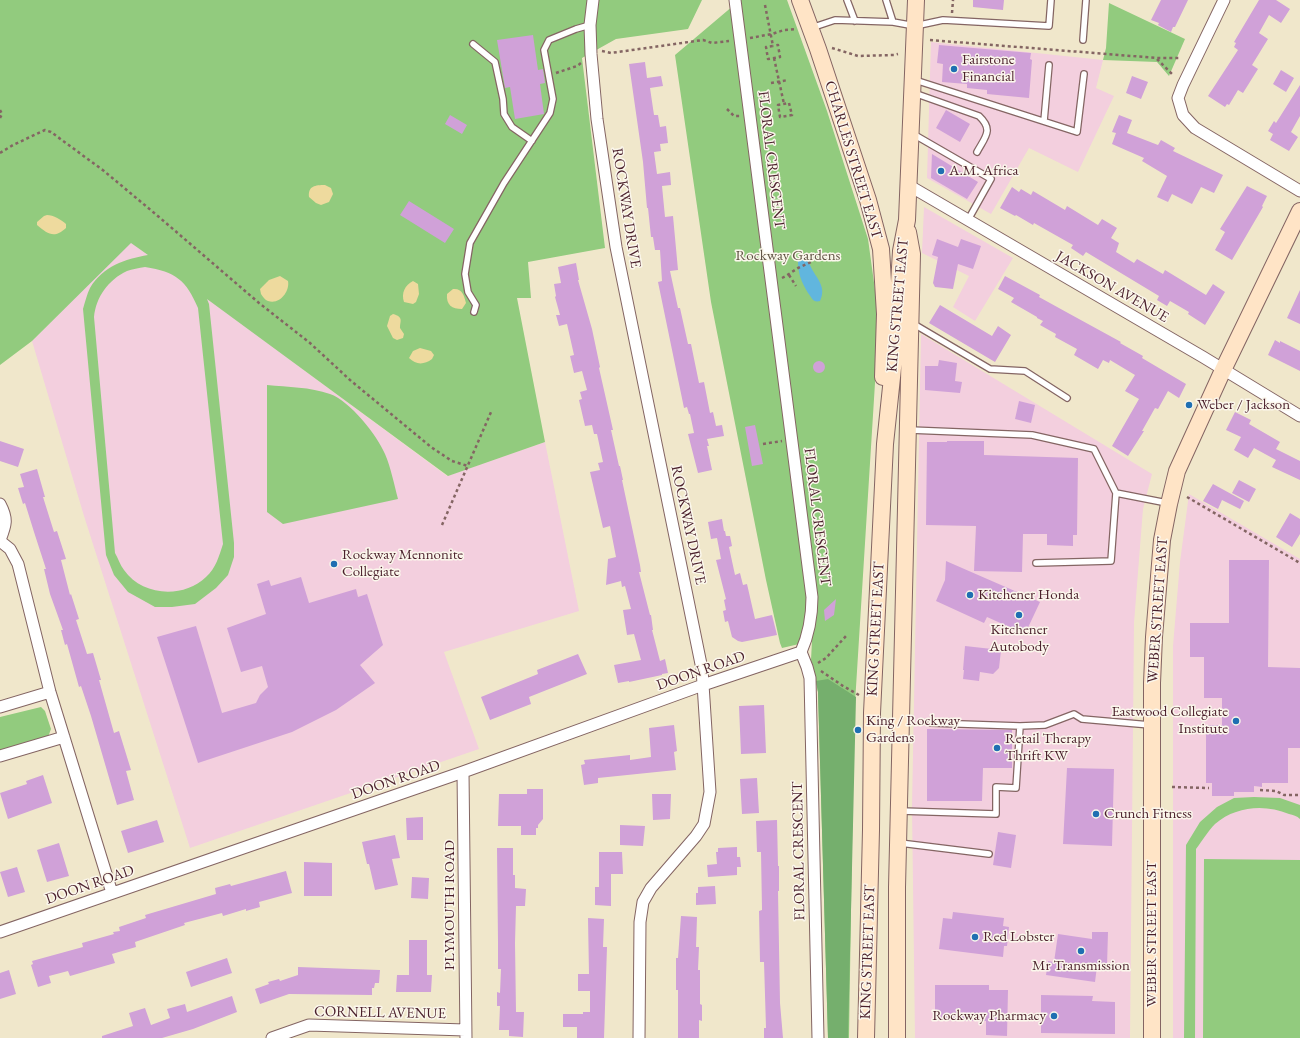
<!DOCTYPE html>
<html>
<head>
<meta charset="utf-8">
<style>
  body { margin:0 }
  canvas { display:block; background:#f0e7cb }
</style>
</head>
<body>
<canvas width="1300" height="1038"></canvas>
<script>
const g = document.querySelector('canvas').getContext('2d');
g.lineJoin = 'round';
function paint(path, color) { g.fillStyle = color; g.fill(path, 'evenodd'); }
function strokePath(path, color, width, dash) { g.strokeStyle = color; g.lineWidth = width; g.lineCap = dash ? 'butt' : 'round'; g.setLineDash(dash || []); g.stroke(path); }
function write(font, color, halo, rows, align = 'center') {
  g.font = font + ' "EB Garamond",serif'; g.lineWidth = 3; g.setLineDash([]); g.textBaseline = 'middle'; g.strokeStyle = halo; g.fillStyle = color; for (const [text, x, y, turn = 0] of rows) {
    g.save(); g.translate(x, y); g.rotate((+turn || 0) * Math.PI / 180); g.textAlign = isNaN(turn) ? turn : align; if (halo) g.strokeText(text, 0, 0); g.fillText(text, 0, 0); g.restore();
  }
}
paint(new Path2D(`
  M931,42L1103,60L1096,88L1114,96L1078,172L1029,148L991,214L927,178Z
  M924,207L1013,258L975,321L953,307L969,276L922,253Z
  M131,242L447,476L545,442L579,611L444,652L479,749L190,848L84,516L32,341Z
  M921,334L1152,474L1143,509L1134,623L1130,1038H915L912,807Z
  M1189,494L1300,559V1038H1173V646L1180,562Z`), '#f3cfde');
paint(new Path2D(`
  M0,0H702L688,29L616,39L582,58L605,248L528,262L531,298H517L545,442L448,476L207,299L209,304L234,543V557L228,575L216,588L195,604L172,607H155L128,592L114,575L106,555L83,309C85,302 87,294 90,288C103,266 125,259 148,255L131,243L32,341L0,365ZM145,267C176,272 186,280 198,308L223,544C219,556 216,568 206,577C183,599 142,596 124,570C120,565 118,558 115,553L94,317C96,297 108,280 127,271C132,269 139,268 145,267Z
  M740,0H787L827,111L868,239L879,319L854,719L849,1038H828L818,692L811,660L812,641L782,648L780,643L766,580L711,302L675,55Z
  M1109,3L1185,39L1169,76L1157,62L1103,60L1106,48Z
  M267,385C288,387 310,387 330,394C350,401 377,435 385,454C391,468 394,484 398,499L283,524L267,512Z
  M41,707L45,711L51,729L48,737L0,750V717Z
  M1254,797L1280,798L1300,805V819C1297,816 1293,815 1289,814C1265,804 1236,806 1215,824C1208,831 1202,841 1196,849L1195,1038H1184L1186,845L1200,822L1217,807L1234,798Z
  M1204,859L1300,860V1038H1203Z`), '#92cb7e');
paint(new Path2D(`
  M828,679L856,697L848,1038H828L818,692L816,681Z`), '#75af6d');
paint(new Path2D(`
  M325,185L331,188L333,194L329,202L321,205L316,203L309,197C308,186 315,185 325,185Z
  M47,215C53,215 62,220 66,224V228C54,239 48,234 37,225V222L44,216Z
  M280,276L288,281C290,291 280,305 268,301C265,300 263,297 261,294L260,289L269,280Z
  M413,281L418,284L419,294L416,302L413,304L404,302C401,293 405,285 413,281Z
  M453,289C462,288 464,295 466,303L462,309C452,309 446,305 447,294Z
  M393,314C404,317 400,321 400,328L404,334L403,338L397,340L393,338L387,326L390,316Z
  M420,348L431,351L434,355L432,359C424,365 416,365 409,358L413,351Z`), '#eeda9e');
paint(new Path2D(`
  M804,257C809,260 810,266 813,271C819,281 826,288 820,301C813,303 812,298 808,293C801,281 798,274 798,260Z`), '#61b6de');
paint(new Path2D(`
  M973,0H1004L1003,10L973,7Z
  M1161,0H1188L1175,27H1173L1171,32L1158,25L1159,23L1151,20Z
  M1259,0H1276L1290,9L1281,23L1269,15L1259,33L1268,39L1252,65L1258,69L1243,93L1238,90L1229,105L1227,104L1225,107L1208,96L1238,50L1234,47L1236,43L1234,42Z
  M533,35L538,70L543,69L545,83L540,84L544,114L515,119L510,87L505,88L497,40Z
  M939,45L1031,53L1030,59L1032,60L1029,98L987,94V90L967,88V84L942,82L943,64L937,63Z
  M645,62L647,78L661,76L663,86L650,88L654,115H658L660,127L666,126L668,143L660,144L661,151L654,152L657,174L670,172L671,185L662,186L665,217L673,216L678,270L670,271L678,308H680L688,344H691L699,383L704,382L710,413L713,412L716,426L722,425L724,436L707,439L709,446H707L712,470L698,473L688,434L694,433L690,414H689L687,407L684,408L658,282L662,281L660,250H655L653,237H651L648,208H647L643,162L629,64Z
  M1281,70L1294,78L1286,92L1273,84Z
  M1132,76L1148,82L1141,99L1126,93Z
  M1300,85V116L1291,132L1298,137L1289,151L1270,140L1273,134L1268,131L1274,121L1276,123Z
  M946,110L970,124L960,142L936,128Z
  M450,115L467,125L462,134L445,124Z
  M1119,115L1132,120L1127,133L1158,145L1161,140L1175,148L1173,151L1223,175L1214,193L1201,187L1192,204L1172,194L1168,202L1157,197L1167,176L1142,161L1144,158L1112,144L1116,133L1112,132Z
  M932,154L978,182L967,199L931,178Z
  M1247,186L1267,196L1262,206L1263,207L1232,260L1215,250L1225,232L1220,229Z
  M1012,187L1019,192L1021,189L1031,195L1033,191L1065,210L1067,206L1098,225L1102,219L1117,228L1111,238L1119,243L1116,252L1134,263L1137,259L1163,274L1165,270L1206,295L1213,284L1225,292L1205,325L1188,314L1189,312L1170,301L1167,306L1157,300L1159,296L1086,252L1083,256L1071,248L1073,245L1034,223L1033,225L1016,215L1015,216L1000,208Z
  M409,201L454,229L445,243L400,215Z
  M937,239L958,247L961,239L981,246L973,269L958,264L953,289L935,287L933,283L938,257L932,255Z
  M576,263L579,280H578L592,329L600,367L599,368L613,430H611L619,466H620L623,480H622L640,565L641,572H639L650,615H651L653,630H652L660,661L665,659L668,673L662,674V675L629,682V681L618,683L614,665L641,660L634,634L627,635L623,610L631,609L625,586L622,587L621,581L606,585L608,559L616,557L610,526L603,528L590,472L600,470L598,463L603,462L597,434H594L592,425L585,426L579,400L582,399L580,392L587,390L582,371L574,373L570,356L574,355L567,324L559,326L556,315H560L555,297L556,296L554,284L561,283L558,267Z
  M1005,276L1040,295L1039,297L1068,313L1121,342L1120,343L1143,356L1142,358L1186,384L1179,398L1168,391L1158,409L1155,408L1142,431H1144L1128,456L1112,446L1139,399L1125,391L1135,375L1110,360L1109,363L1103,360L1098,369L1074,355L1077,349L1055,337L1056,334L1040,325L1043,321L1037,318V317L1011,302L1014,298L998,289Z
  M1300,290V324L1287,318Z
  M940,305L992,336L998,326L1011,335L995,362L929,323Z
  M1275,340L1280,343V341L1300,351V371L1268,355Z
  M939,360L957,363L955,381L962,382L960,393L925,390V366H938Z
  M813 367a6 6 0 1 1 12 0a6 6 0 1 1-12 0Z
  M1019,401L1035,405L1031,423L1015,419Z
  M1235,412L1251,420L1249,424L1280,442L1276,449L1300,461V480L1272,467L1276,460L1254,448L1248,458L1234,450L1241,437L1226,430Z
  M755,425L763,464L752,466L745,427Z
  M0,441L24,449L18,467L0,461Z
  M947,441H984V455L1078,458L1077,535H1073V546L1047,545V534H1023L1022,572L974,571L976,526L926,525L927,442H947Z
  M37,469L45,497H43L54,532L57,531L66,559L61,560L70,595L71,594L79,619L76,620L87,654L93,653L101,680H99L114,733L119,731L131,770L126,771L134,800L117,805L91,716L81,686L79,687L67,644L65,645L61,630H63L50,594L44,569H46L34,532L25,503L23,504L18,488L24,487L20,474Z
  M1239,480L1256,489L1249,502L1232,493Z
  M1213,484L1244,501L1240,509L1222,500L1218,509L1203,501Z
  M1290,513L1300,519V534L1292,547L1276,537Z
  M722,519L724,531H725L726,536H730L732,546L729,547L735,575L740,573L743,585L747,584L755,619L772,615L777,635L742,642L738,641L732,637L728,621L725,622L723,611L726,610L724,600L726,599L716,560L721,559L717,538L711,539L708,522Z
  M1229,560H1269L1268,667L1300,668V748H1288V783H1262V787L1254,786V792H1234V796H1212V783H1206V734H1208V725H1222V698H1204V657H1190V623H1229Z
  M946,561L1040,602L1025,634L987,617L984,623L936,601L945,580Z
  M301,577L309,603L356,589L358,597L367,594L383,645L360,665L375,683L336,710L292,732L198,763L157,637L196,626L222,713L256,703L260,695L268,687L262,666L241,672L227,628L266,614L257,584L269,580L271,586Z
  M836,599L834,615L825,621L824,610Z
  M965,646L1001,650L999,668L993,674L980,672L979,681L963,679L964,670H963Z
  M578,654L587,674L529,697L531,704L490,720L481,697L538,674L537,670Z
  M764,705L766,753L741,754L739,706Z
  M674,725L677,751L674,752L676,770L598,778V783L584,785L581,765L585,764L584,760L630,755V760L651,757L649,728Z
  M927,729L1012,730V768H983L982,801H927Z
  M1067,768L1114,769L1112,846L1063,844Z
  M43,775L52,803L8,819L0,793L27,784L26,781Z
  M757,778L759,813L742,814L740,779Z
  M527,789H543V819L538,825V828H536V835H521V826H498L499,794H527Z
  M652,794H671L670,819L653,820Z
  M423,817V840H407L406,818Z
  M157,820L164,842L128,853L121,831Z
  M777,820L778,866H779V891H778L780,1003L783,1038H764V1028H766L764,962H760L759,911L762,910L761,852H757L756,821Z
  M620,825L645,826L643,846L620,845Z
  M998,832L1016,835L1011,868L993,865Z
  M395,835L400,858L392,859L398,885L375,890L369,864H367L362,842Z
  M59,843L69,876L47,882L37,850Z
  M737,847V857H740L741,867H737V875L708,877L707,865L717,864L716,852H718V848Z
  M497,848H513V875H515V888L526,889L525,906H516L515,943L516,1012H524L523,1037L509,1036V1030H499L500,1006H497V992L500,993L501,969H498V943Z
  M599,852H622L623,874H611V906L595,905V887H599Z
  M304,862L332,863V896H304Z
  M17,867L25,892L8,897L0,872Z
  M286,871L292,893L259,902L260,907L246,911V909L223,916L222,913L184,923L185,925L135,942L136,947L112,954L115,963L70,976L68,971L49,976L51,983L38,987L31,965L33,964L32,961L83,947L82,943L114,934L113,932L120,931L119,927L146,918L145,915L216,894L215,888L230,884L231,886Z
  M412,877L429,878L428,899L411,898Z
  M715,886L716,904L696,905V893H698V887Z
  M953,912L1004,918L1003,926L1009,927L1007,946H1004L1003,957L939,949L943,918L952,919Z
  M681,916L697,917L696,947H699L698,970H700V1004L702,1005V1021L699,1020V1038H678V990H676V958H678Z
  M588,918L604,919L603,947H607L604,1038H577V1027H563V1014H583V1012H590V991H578V974H589Z
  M1092,932H1108L1107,966H1097L1095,982L1046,975L1048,961L1054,962L1058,934L1092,939Z
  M409,940H427V975H432L431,992H396L397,975H409Z
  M227,958L232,973L191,987L186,972Z
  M298,967L380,970L379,983H375L374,988H372V995L289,994L260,1004L255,989L269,984L268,982L279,979L280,981L298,975Z
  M9,970L16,994L0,999V973Z
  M935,985H989V990H1008L1007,1036L986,1035V1021L935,1020Z
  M1041,995L1093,996L1092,1001L1115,1002V1034L1041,1033Z
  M232,996L237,1012L193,1029L162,1038H102V1036L133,1026L129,1013L145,1008L151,1025L170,1018L167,1009L185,1004L187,1012Z`), '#d0a1d8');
const service = new Path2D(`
  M847,0L855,21
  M886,0L893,22
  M811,28L835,20L893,22L915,26L943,20L1049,26L1051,0
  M1083,40L1086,0
  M473,44L495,62L503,99L504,114L512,127L532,141
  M915,80L1077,132L1084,74
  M914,93L979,116C994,130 985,137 977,152
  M1044,121L1049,65
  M913,134L991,179L968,220
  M474,312L476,305L468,292L465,274L470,243L504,183L550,113L553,99L544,50L549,40L576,29L590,25
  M912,323L990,369L1025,371L1067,398
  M910,430L1032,435L1094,449L1116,493L1167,503
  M1036,563L1111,561L1116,493
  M931,723L1020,726L1045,725L1074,714L1082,719L1150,725
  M901,811L996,814V787L1016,788L1020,726
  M900,843L989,854`);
const minor = new Path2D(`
  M593,0L590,25L591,54L597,119L616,247L702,669L710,792L704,824L696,836L651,888L643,902L640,922L639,1038
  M735,0L812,597C812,617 809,634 801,652
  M1224,0L1183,85L1178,98L1183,115L1195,128L1300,191
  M908,185L1203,357L1300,416
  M0,504C8,519 6,525 0,540
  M0,541L10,549L18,564L50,692L112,893
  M801,652L807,667L810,678L818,1038
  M0,707L50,692
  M0,756L64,737
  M463,772L466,1038
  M0,932L463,772L703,685L801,652
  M272,1038L309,1025L465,1030`);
const secondary = new Path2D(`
  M800,0L818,49L868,200L881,249L885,314L883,377
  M866,1038L871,830L872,713L885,444L895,349L901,251L907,220L916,0
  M897,1038V887L912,254L908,232
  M1152,1038V683L1154,637L1162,540L1169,504L1177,471L1223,370L1300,211`);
strokePath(service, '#846563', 8);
strokePath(minor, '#846563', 13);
strokePath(secondary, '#846563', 18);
strokePath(new Path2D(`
  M765,5L773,46L766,47L768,59L780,57L778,45L773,46
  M952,13L953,0
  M750,38L772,34L784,30L796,29
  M930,40L1157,58H1179
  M832,48L858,56L894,55L898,54
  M602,51L611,53L703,40L712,43L729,41
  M774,58L784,104
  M1157,59L1172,74
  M556,73L577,66L581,63
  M771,83L788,80
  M789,103L792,115L780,117L778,105Z
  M727,109L734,116H740
  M0,110L2,114L0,118
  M0,153L13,145L45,130L51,132L104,171L159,217L259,303L310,343L350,380L431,447L452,461L468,466
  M789,275L796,286
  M782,278L786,276L798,268L813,261L811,254
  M763,444L782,441
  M1187,497L1300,563
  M442,525L491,412
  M818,663L826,658L846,636
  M821,671L843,686L859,695
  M1172,787L1209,788
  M1260,790L1276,791L1284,795H1300`), '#846563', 2.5, [3, 3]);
strokePath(service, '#fff', 5.5);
strokePath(minor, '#fff', 11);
strokePath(secondary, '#ffe4c6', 16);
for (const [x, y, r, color] of [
  [954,69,4,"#1f6fb2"],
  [941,171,4,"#1f6fb2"],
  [1189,405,4,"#1f6fb2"],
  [334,564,4,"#1f6fb2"],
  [970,595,4,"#1f6fb2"],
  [1019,615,4,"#1f6fb2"],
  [1236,721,4,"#1f6fb2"],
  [858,730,4,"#1f6fb2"],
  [997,748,4,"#1f6fb2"],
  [1096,814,4,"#1f6fb2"],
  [975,937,4,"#1f6fb2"],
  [1081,951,4,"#1f6fb2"],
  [1054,1016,4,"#1f6fb2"]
]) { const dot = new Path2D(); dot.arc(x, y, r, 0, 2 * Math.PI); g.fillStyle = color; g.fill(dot); strokePath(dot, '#fbf7ec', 1.5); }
write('15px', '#4a1f2b', '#fbf7ec', [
  ["Fairstone",962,60],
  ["Financial",962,77],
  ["A.M. Africa",949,171],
  ["Weber / Jackson",1197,405],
  ["Rockway Mennonite",342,555],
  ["Collegiate",342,572],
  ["Kitchener Honda",978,595],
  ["Kitchener",1019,630,"center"],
  ["Autobody",1019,647,"center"],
  ["Eastwood Collegiate",1228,712,"right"],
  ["Institute",1228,729,"right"],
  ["King / Rockway",866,721],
  ["Gardens",866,738],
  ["Retail Therapy",1005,739],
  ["Thrift KW",1005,756],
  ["Crunch Fitness",1104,814],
  ["Red Lobster",983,937],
  ["Mr Transmission",1081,966,"center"],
  ["Rockway Pharmacy",1046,1016,"right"]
], 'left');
write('15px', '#4a1f2b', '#fbf7ec', [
  ["FLORAL CRESCENT",771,160,83],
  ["CHARLES STREET EAST",853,160,73],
  ["ROCKWAY DRIVE",626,208,81],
  ["JACKSON AVENUE",1112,287,30],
  ["KING STREET EAST",898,305,-85],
  ["FLORAL CRESCENT",817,517,83],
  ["ROCKWAY DRIVE",688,525,78],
  ["WEBER STREET EAST",1158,610,-86],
  ["KING STREET EAST",876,629,-87],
  ["DOON ROAD",701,671,-19],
  ["DOON ROAD",396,780,-19],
  ["FLORAL CRESCENT",799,851,-91],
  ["DOON ROAD",90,885,-19],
  ["PLYMOUTH ROAD",450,905,-90],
  ["WEBER STREET EAST",1152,934,-90],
  ["KING STREET EAST",868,952,-88],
  ["CORNELL AVENUE",380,1013,1]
]);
write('15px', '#605344', '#fbf7ec', [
  ["Rockway Gardens",788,256]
]);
</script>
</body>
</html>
